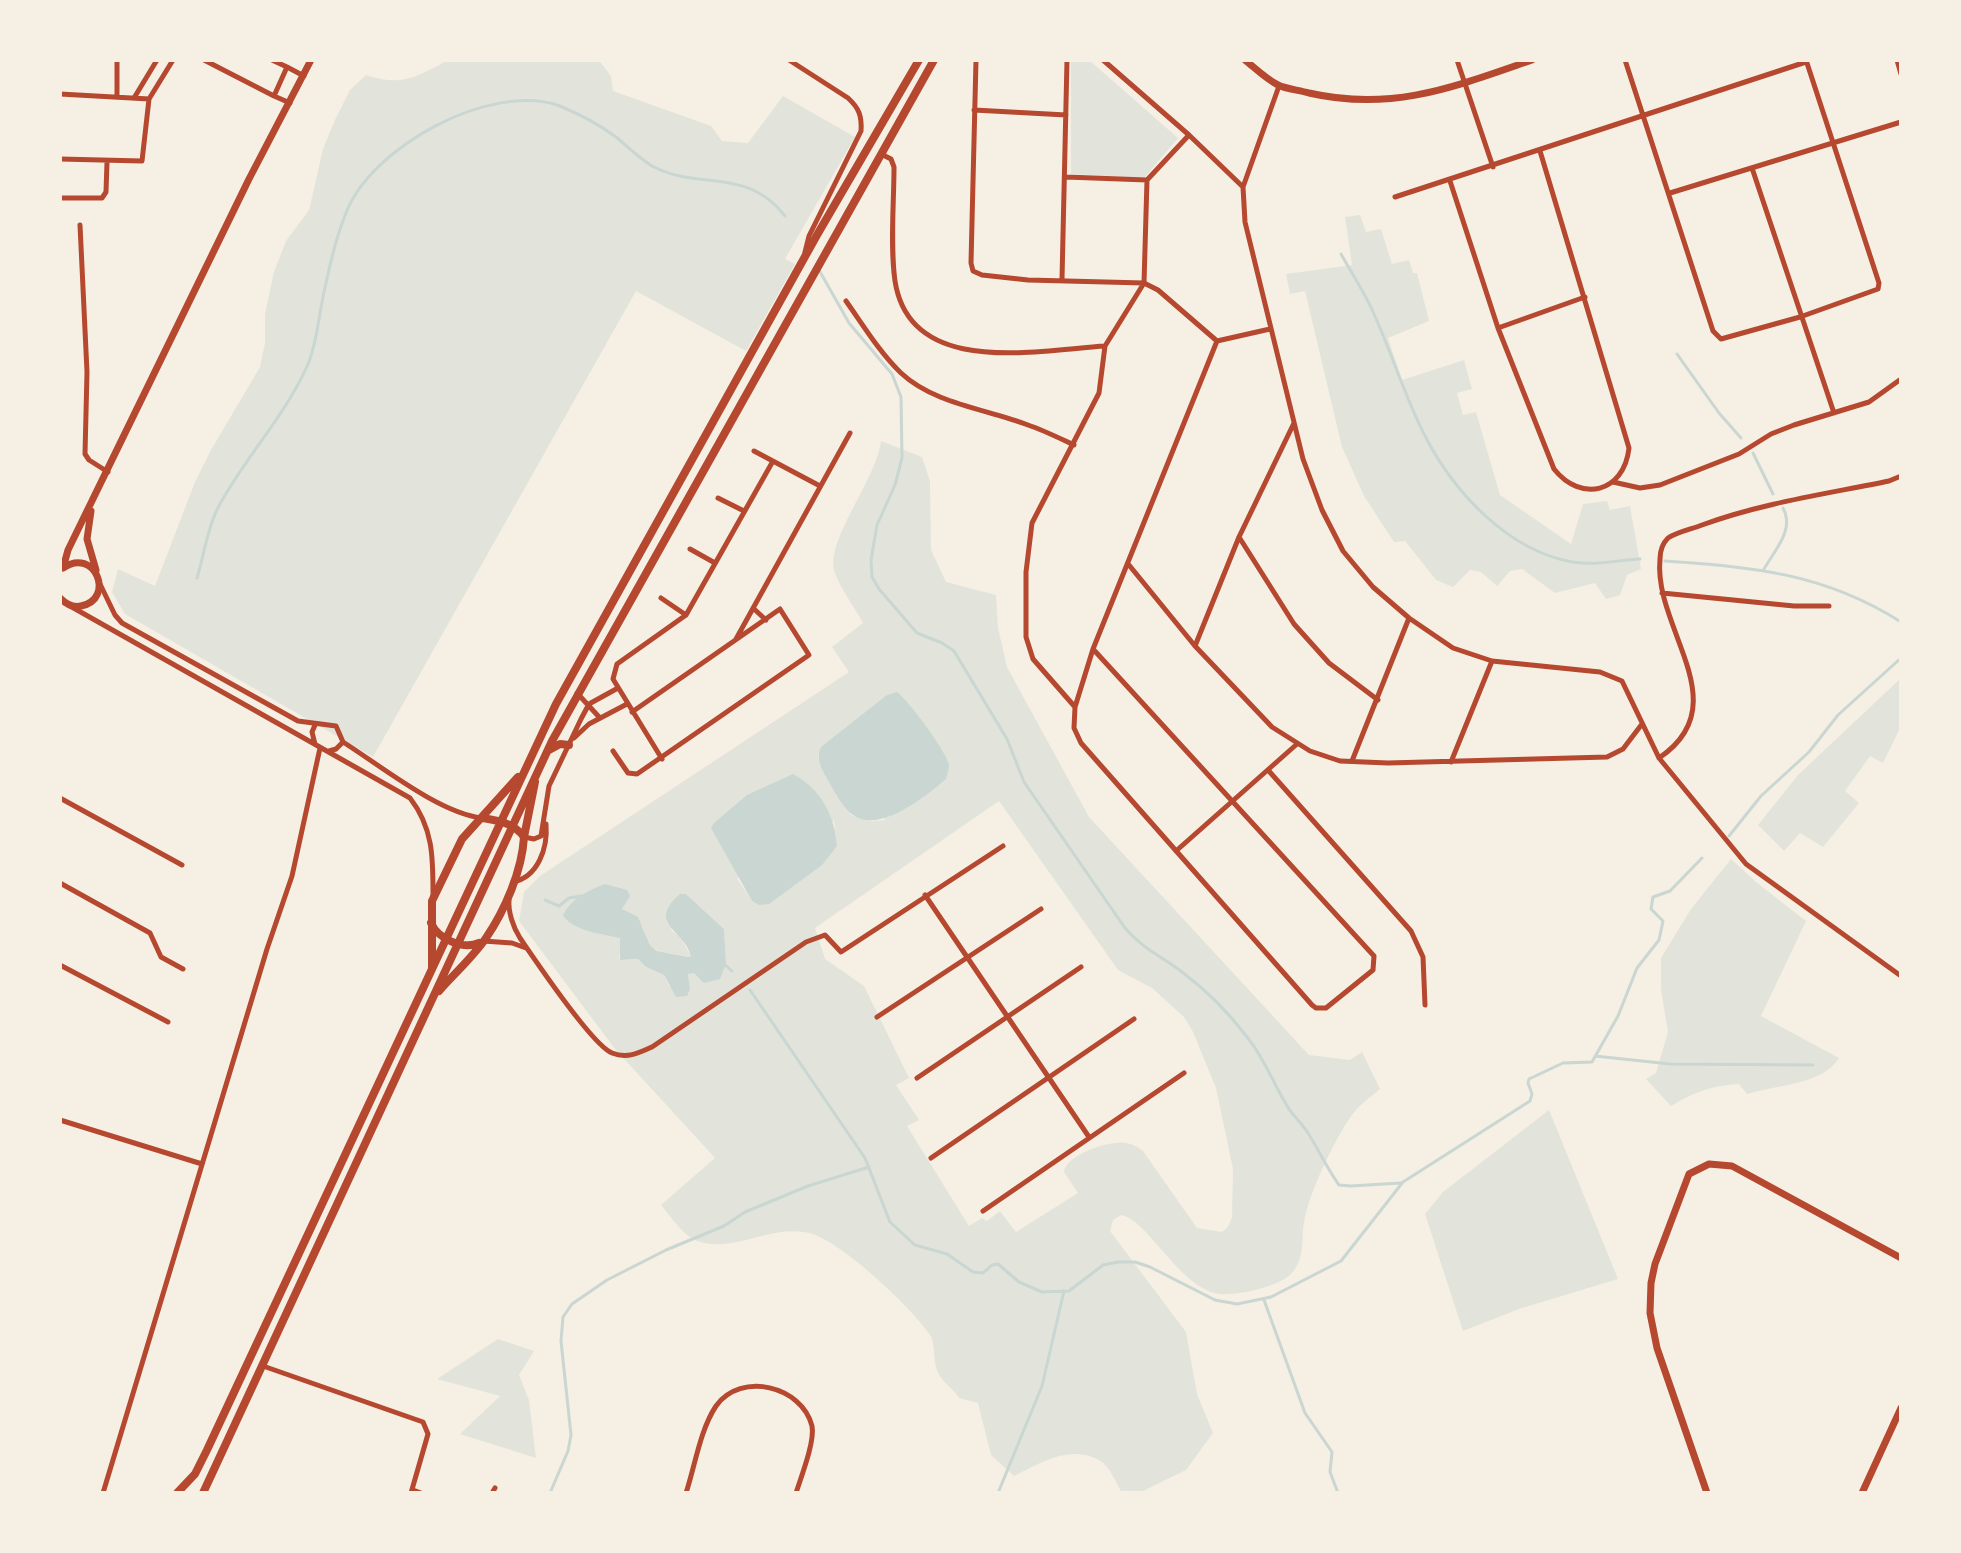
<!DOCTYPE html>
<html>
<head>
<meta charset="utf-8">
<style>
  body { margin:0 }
  #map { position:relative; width:1961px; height:1553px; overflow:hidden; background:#f6efe4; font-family:Literata,serif }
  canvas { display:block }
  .frame { position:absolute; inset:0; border:62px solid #f6efe4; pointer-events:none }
</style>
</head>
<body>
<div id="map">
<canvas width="1961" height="1553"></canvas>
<div class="frame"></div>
</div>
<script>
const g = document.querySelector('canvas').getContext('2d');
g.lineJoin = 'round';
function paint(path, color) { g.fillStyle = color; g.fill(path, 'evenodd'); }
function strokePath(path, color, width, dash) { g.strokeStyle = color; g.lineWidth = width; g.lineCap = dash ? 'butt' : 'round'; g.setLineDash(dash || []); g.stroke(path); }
paint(new Path2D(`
  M448,60H599L611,76L613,91L711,126L722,141L748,143L783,96L855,137L785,259L795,264L746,351L636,291L373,757L125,614L112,592L118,569L155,586L195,482L211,450L260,367L265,343V314L274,272L286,241L309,210L323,149L335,120L350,90L366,75C401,87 417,77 448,60Z
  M1071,60H1089L1178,138L1144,178L1071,174Z
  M1360,215L1366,232L1381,229L1392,264L1409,260L1413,273H1417L1429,321L1388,338L1402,380L1464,360L1472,389L1457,393L1463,415L1476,412L1500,495L1571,544L1583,504L1607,501L1610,510L1630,506L1641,569L1627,575L1620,595L1606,599L1595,583L1555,593L1522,569L1510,571L1497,586L1481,572L1470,570L1453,587L1436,580L1405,541L1394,542L1364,496L1342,447L1305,291L1290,294L1286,274L1352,265L1345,217Z
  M881,441L922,457L930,481L931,550L946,582L996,595L998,628L1007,667L1089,817L1309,1055L1350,1060L1362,1052L1380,1089C1373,1095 1363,1102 1356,1110C1338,1131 1311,1189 1305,1217C1300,1237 1307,1255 1292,1273C1280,1287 1231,1298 1214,1293C1174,1280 1149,1221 1121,1215L1113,1220L1110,1231L1186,1332L1197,1394L1213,1433L1186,1470L1139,1493H1122C1117,1484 1110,1468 1102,1462C1072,1443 1042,1462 1014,1476L991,1455L978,1403L959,1398C954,1389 943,1383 939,1374C932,1362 936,1343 930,1335C911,1307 840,1240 809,1233C772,1224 736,1252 700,1242C685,1238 671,1217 661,1205L715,1158L615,1049L519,921L524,892L540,876L849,672L832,647L863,623C855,608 838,585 834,570C827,538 877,478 881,441ZM821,748L885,820L871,821L851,815L818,758ZM999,801L1118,970L1152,988L1184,1017L1193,1032L1216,1088L1233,1169L1232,1217L1228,1227L1222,1232L1197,1228L1143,1151C1135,1145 1127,1141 1116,1143C1100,1144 1066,1156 1064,1172L1078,1193L1016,1232L1000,1211L987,1221L982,1218L969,1226L907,1126L919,1120L896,1085L909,1078L864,986L825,959L815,928ZM834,821L837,846L759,905L752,901L737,878ZM605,885L625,912L642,925L650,945L658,951L688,957L691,956L680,937L671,930L686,894L724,929L726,963L688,974L690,989L669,986L664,975L646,967L638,959L624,960L619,958L621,947L620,938L585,893Z
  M1901,678V726L1883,763L1870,756L1845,791L1859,803L1823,847L1800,833L1784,851L1758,825L1798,775Z
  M1731,859L1756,882L1806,921L1761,1016L1839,1058C1823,1085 1775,1085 1747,1094L1739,1084C1713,1085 1694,1092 1671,1106L1646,1079L1656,1073L1668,1032L1661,990V958L1691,909Z
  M1549,1110L1618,1279L1519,1309L1463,1331L1425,1214L1443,1192Z
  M498,1339L534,1351L519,1375L529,1400L536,1458L460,1434L500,1396L437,1379Z`), '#e2e4dc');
paint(new Path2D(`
  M897,692C908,700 947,752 949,765C949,768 947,775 946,779C926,796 880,834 853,815C844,809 834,791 829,782C823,771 815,760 821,747L887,695Z
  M793,774C821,789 835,816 837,846L822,865L769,904L759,905L752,901L711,828L714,823L747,795Z
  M605,884L627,890L630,896L622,909L638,917L650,945L657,951L688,957L691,956C684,929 646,924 680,894H686L724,929L726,963L720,979L704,983L694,973L688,974L690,989L687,996L676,997L664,975L646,967L638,959L620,960V938C603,934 572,931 563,915C571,899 588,890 605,884Z`), '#c9d6d2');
strokePath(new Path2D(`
  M1341,254C1352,274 1365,293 1374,314C1392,354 1405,397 1425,436C1454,492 1507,550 1572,562C1596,566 1617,560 1640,559
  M819,270L849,323L892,374L901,397L902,458L895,485L877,525L871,560L872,577L879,589L917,633L942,643L954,651L1007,739L1024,782L1125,928C1143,949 1161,956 1182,972C1206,990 1229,1013 1247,1037C1265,1059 1272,1081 1286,1104C1291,1114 1300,1121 1306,1130C1318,1148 1326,1167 1339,1185L1351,1186L1401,1183
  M1677,354L1719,413L1741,438
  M1753,453L1773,494
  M1665,561C1753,567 1824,573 1901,622
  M1764,569C1775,550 1795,529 1783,508
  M197,578C204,555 208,525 220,504C246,456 286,415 308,364C317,343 318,320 323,297C329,269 335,240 346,213C371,147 491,81 560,106C579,114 600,125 616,137C628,147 639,158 652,166C698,191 747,166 785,216
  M1729,836L1761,796L1809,752L1838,715L1901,658
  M545,900L559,906L569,898L581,896
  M723,963L732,971
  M750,990L865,1158L890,1222L915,1245L947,1254L973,1272L983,1273L992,1265L998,1264L1019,1282L1042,1292L1069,1291L1103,1265L1118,1262H1135L1150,1267L1215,1300L1237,1304L1271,1297L1341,1261L1403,1182L1530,1101L1532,1094L1528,1083L1529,1079L1563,1063L1592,1062L1618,1016L1637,968L1659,940L1663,921L1651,909L1653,897L1670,891L1702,858
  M1595,1056L1670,1064L1813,1065
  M1264,1300L1305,1413L1332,1452L1330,1472L1338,1493
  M550,1493L568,1451L571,1435L561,1341L563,1317L572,1304L607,1280L666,1250L724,1226L745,1212L808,1186L869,1167
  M998,1493L1042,1386L1064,1291`), '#c9d6d2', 3);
strokePath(new Path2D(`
  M117,60V97
  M204,60L274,96L287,67L272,60
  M789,60L848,98C859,108 862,116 861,131L809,236L805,252
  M976,60L971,263L973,271L982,275L1028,280L1144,283L1158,290L1217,341
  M1103,60L1189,135L1243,187
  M1457,60L1493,167
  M1625,60L1713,331L1721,339L1800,317L1878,289L1879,283L1806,60
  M1897,60L1901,74
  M287,67L304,76
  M1279,86L1243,187L1245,222L1303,459L1322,510L1343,551L1373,587L1409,618L1453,648L1492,661L1600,672L1622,681L1659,758L1746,864L1901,976
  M60,94L149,99L173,60
  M274,96L290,103
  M134,98L157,60
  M974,110L1066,115
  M881,154L891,159L894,167C894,202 890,247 895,281C910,378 1037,350 1105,346
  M60,159L142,161L149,99
  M1752,168L1834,413
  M1066,177L1147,180
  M1450,181L1498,328L1554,469C1581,503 1624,493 1629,448L1540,151
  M1670,193L1901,122
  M1395,197L1806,62
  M60,198H102L106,192L107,162
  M80,225L87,372L85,454L89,460L108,472
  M1062,279L1067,60
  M846,301C863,325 880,353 901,373C934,404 987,409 1028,425C1043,430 1059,438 1074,445
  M1498,328L1585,297
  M1217,341L1270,329
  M754,451L820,486
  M1613,482L1640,488L1660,485L1739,454L1771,434L1794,425L1869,402L1901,379
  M718,498L744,511
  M1239,537L1294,624L1329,663L1378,700
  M690,549L715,563
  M1129,565L1195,646L1272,727L1310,751L1340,761L1388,763L1607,757L1623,749L1642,724
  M100,584L115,615L122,623L298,721L336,726L343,742C381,766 439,813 482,818
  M1662,593L1794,606H1829
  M661,598L686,615
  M70,606L410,798C434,829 433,860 433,897
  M753,608L766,620
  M736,639L850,433
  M1195,646L1239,537L1294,423
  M1093,649L1374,956L1373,970L1326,1008H1316L1312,1005L1081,743L1074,728L1075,707L1093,649L1217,341
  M577,693L600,718
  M1075,707L1033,659L1026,637V572L1032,523L1099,393L1105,346L1144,283L1147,180L1189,135
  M574,738L589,724L627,704
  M315,744L312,732L315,725
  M329,751L336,749L343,742
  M613,751L628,773L637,774L809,655L780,609L632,712
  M1659,758C1739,704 1653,629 1660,559C1660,550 1662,544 1668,538C1677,532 1692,529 1702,525C1762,503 1826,494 1889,481L1901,476
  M662,759L613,679L617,664L686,615L773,461
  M1352,761L1409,618
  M1451,762L1492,661
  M1268,770L1411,931L1423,957L1425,1005
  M60,798L182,865
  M524,837L534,839L541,836L549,786L581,719L589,704L618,688
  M1176,851L1297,744
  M513,882C538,877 548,848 546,824
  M60,883L150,933L161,957L183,969
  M925,895L1089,1137
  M509,899C508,912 513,927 520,938C535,960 592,1045 612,1053C627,1059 639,1053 652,1047L806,942L825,935L841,952L1003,846
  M483,941L512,943L526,948
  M60,965L168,1022
  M877,1017L1041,909
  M917,1078L1081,967
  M60,1120L202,1164
  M931,1158L1134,1019
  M983,1211L1184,1073
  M263,1366L423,1422L428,1434L411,1493
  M413,1490L421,1493
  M103,1493L267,949L292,876L320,748
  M492,1493L495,1488
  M686,1493C695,1466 700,1430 716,1406C741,1371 802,1386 812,1426C815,1442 801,1477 796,1493`), '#b5482f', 5);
strokePath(new Path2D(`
  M1245,60C1255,68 1266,79 1278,85C1286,89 1299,90 1309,93C1392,112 1454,87 1532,60
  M91,511L87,539L96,570
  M63,568L68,550L249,179L311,60
  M60,598C66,604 73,608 81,606C116,599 95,546 63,568
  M1707,1493L1657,1348L1650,1313L1651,1283L1655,1264L1689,1174L1709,1164L1732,1166L1901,1258
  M1862,1493L1901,1408`), '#b5482f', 7);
strokePath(new Path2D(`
  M549,750L560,744L569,745
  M524,837L535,782
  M431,923C438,939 463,950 479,943
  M432,968V901L462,839L518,777
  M439,991C454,974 473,957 486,938C505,910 522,871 524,837C514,823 499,821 483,818
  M177,1493L195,1474L207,1450L556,704L817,235L919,60
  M203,1493L552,741L934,60`), '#b5482f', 8);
</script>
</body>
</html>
